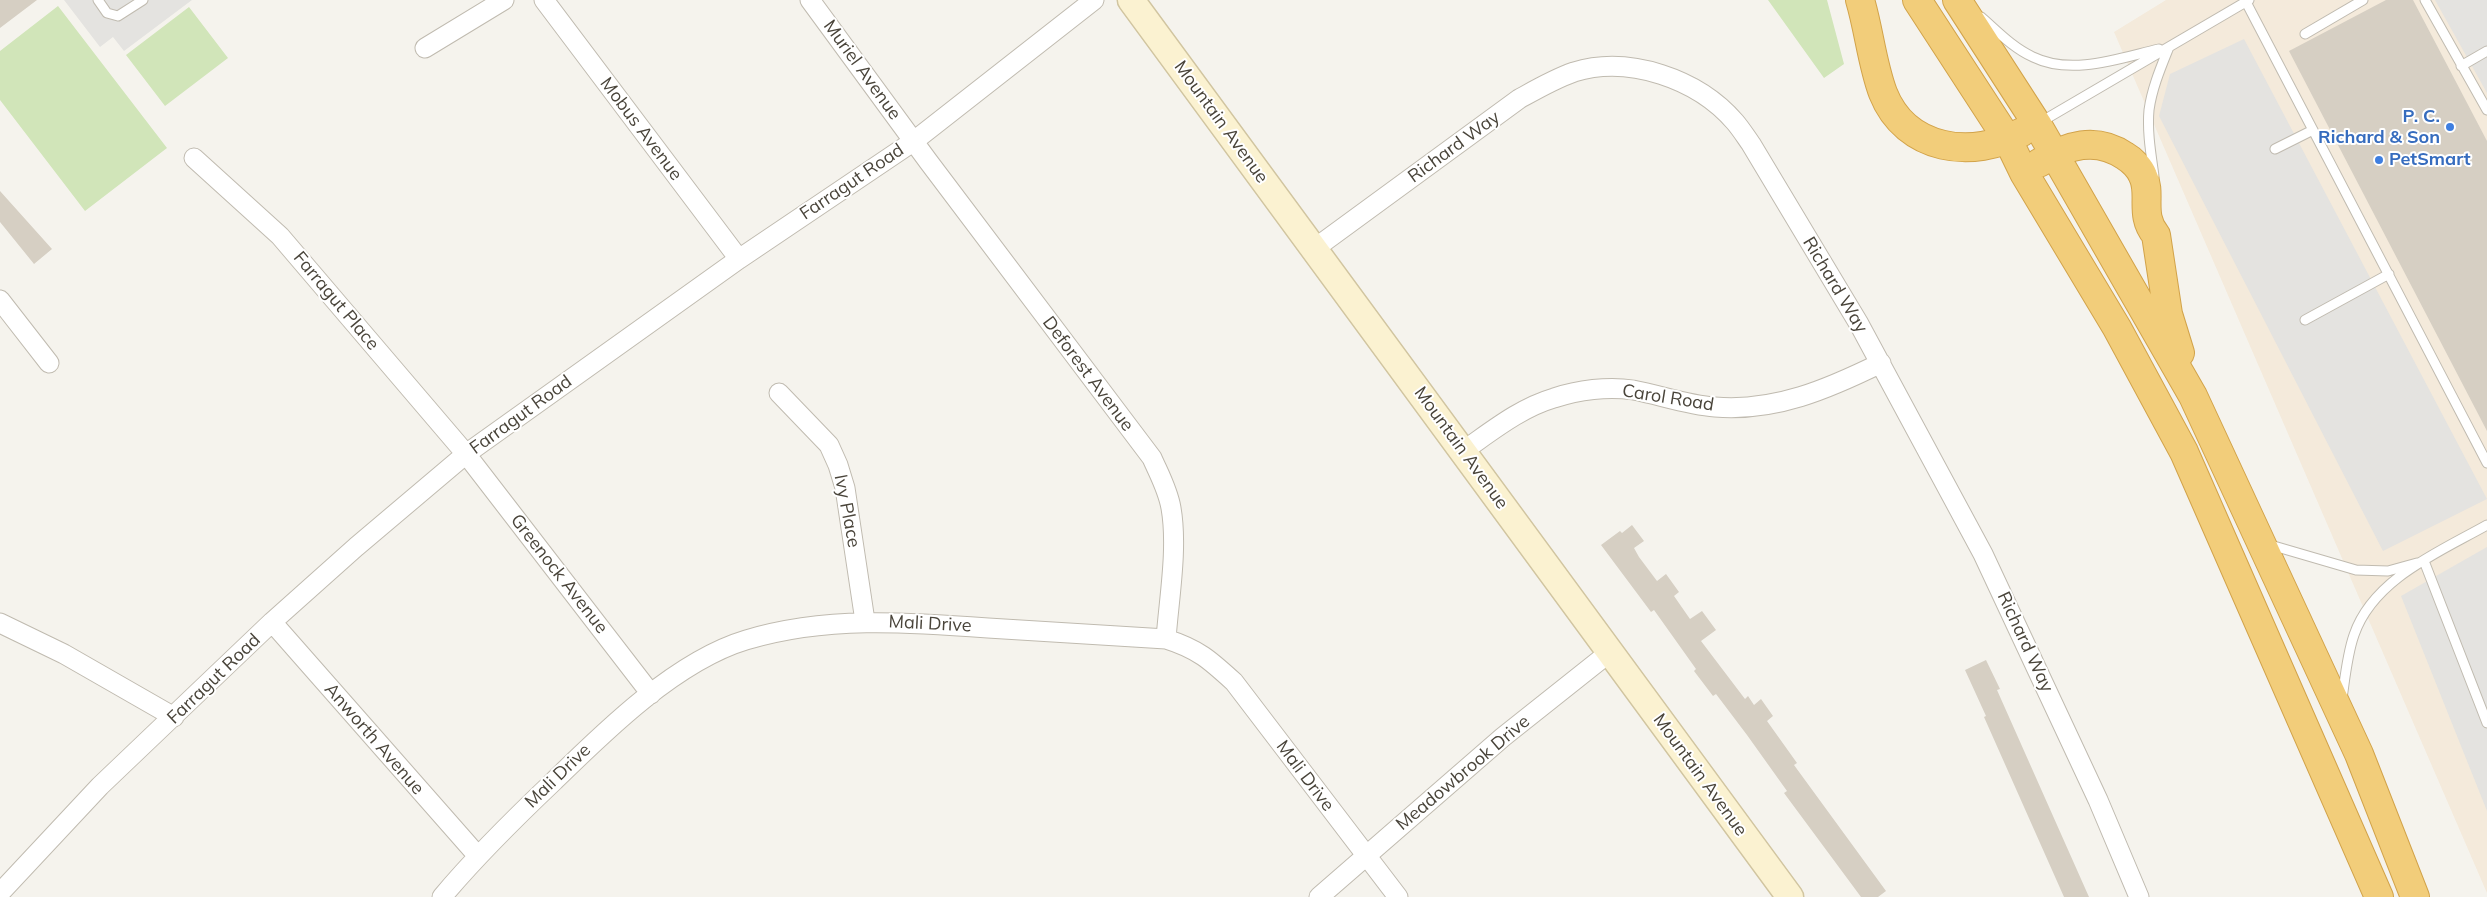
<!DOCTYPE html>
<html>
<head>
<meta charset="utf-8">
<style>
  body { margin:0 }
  canvas { display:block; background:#f5f3ed }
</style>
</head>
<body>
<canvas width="2487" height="897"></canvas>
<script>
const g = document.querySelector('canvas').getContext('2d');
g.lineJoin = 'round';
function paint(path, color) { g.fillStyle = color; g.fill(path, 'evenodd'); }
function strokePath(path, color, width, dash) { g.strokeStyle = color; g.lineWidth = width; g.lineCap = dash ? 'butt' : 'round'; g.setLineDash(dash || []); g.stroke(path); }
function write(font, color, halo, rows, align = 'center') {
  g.font = font + ' Mulish,sans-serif'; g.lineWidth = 4; g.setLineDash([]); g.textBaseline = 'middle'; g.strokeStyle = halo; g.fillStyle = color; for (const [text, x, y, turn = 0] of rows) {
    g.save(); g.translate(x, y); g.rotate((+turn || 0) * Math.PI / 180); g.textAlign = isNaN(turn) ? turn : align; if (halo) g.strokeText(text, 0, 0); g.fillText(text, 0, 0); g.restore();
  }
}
paint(new Path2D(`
  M2166,0H2487V893L2114,32Z`), '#f4eadb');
paint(new Path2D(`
  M1768,0H1827L1844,64L1824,78Z
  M58,6L167,148L85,211L0,100V51Z
  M189,7L228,58L165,106L126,55Z`), '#d1e5b9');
paint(new Path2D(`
  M64,0H192L124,51L113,37L100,47Z
  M2435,0H2487V93Z
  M2244,39L2487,499L2383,551L2159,116L2170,74Z
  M2487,547V811L2401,596Z`), '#e4e3e0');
paint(new Path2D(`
  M0,0H37L0,28Z
  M2386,0H2413L2487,141V431L2289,51Z
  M0,191L52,249L34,264L0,222Z
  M1632,525L1644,541L1634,548L1639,557L1657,581L1666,574L1679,592L1674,596L1690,619L1702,611L1716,630L1701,641L1745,699L1748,696L1754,705L1761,699L1773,716L1767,721L1797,763L1794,765L1886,891L1878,897H1861L1784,793L1787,791L1747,735L1716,694L1713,696L1694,671L1696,669L1654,610L1651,612L1601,545L1620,531L1622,533Z
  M1986,660L2000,689L1997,690L2089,897H2064L1984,717L1986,716L1965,670Z`), '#d6cfc3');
const lane = new Path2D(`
  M98,0L107,13L118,16L143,0
  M2425,0L2487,110
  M2246,2L2487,463
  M1981,17C1997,31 2013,48 2033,57C2072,76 2120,58 2159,49
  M2305,34L2363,0
  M2461,66L2487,51
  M2039,123L2249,0
  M2275,149L2313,130
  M2154,176C2151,154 2147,132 2149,110C2152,88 2161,67 2169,47
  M2305,320L2389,274
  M2267,544L2356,570L2388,571L2417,563
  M2424,561L2487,723
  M2342,699C2345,678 2347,655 2354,635C2373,579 2439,552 2487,525`);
const street = new Path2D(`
  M544,0L739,259
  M810,0L928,161L1152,458C1159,474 1168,490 1171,508C1178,548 1169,598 1166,639
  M425,48L504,0
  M194,158L280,236L466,454L651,694
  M1314,249L1519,99C1537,89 1554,79 1574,72C1629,55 1698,79 1735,122C1741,129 1746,137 1751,144L1859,324L1983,554L2098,800L2139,897
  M0,300L49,363
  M779,393L829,445L838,465L845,488L865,621
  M1463,451C1492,431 1520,408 1554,398C1578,390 1608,386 1633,390C1660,395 1687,405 1715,407C1775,412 1828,389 1881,363
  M272,622L477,855
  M0,623L64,654L174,717
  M0,893L100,786L272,622L356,547L466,454L739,259L914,141L1094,0
  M442,897C477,855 515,818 554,781C605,731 676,661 746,640C825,616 907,622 988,628C1047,632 1107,635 1166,639C1198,649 1210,660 1234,682L1398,897
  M1319,897L1503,737L1610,652`);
const secondary = new Path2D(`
  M1131,0L1790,897`);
const highway = new Path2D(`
  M1860,0C1869,30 1872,64 1883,93C1906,151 1973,160 2022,132
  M1917,0L2008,140L2024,173L2117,328L2184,452L2379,897
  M1957,0L2037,124L2193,396L2359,754L2415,897
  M2039,163C2067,145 2096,136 2125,156C2132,160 2140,168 2143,176C2152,194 2139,215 2156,235L2168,314L2180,353`);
strokePath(lane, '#c0bbb0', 11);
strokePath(street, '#c0bbb0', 21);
strokePath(secondary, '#d1c5a0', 29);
strokePath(highway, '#d2a34a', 30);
strokePath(lane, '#fff', 9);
strokePath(street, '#fff', 19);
strokePath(secondary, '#fbf2d1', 26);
strokePath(highway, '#f2cd7a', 28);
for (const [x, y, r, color] of [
  [2450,127,5,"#3f7fe0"],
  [2379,160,5,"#3f7fe0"]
]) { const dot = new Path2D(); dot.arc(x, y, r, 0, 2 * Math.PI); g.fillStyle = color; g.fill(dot); strokePath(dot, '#fff', 2); }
write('18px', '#49443a', '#fff', [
  ["Muriel Avenue",862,70,54],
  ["Mountain Avenue",1221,122,54],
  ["Mobus Avenue",641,129,53],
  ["Richard Way",1454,147,-36],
  ["Farragut Road",852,182,-34],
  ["Richard Way",1835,285,59],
  ["Farragut Place",336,301,50],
  ["Deforest Avenue",1088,374,53],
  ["Carol Road",1668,398,9],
  ["Farragut Road",521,415,-36],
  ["Mountain Avenue",1461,448,54],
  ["Ivy Place",847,511,79],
  ["Greenock Avenue",559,574,52],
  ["Mali Drive",930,624,3],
  ["Richard Way",2025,642,65],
  ["Farragut Road",214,679,-44],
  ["Anworth Avenue",374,739,49],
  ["Meadowbrook Drive",1463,773,-40],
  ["Mountain Avenue",1700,775,54],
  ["Mali Drive",558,776,-44],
  ["Mali Drive",1305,776,53]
]);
write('bold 18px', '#366cbe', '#fff', [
  ["P. C.",2440,117],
  ["Richard & Son",2440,138],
  ["PetSmart",2389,160,"left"]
], 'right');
</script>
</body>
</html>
